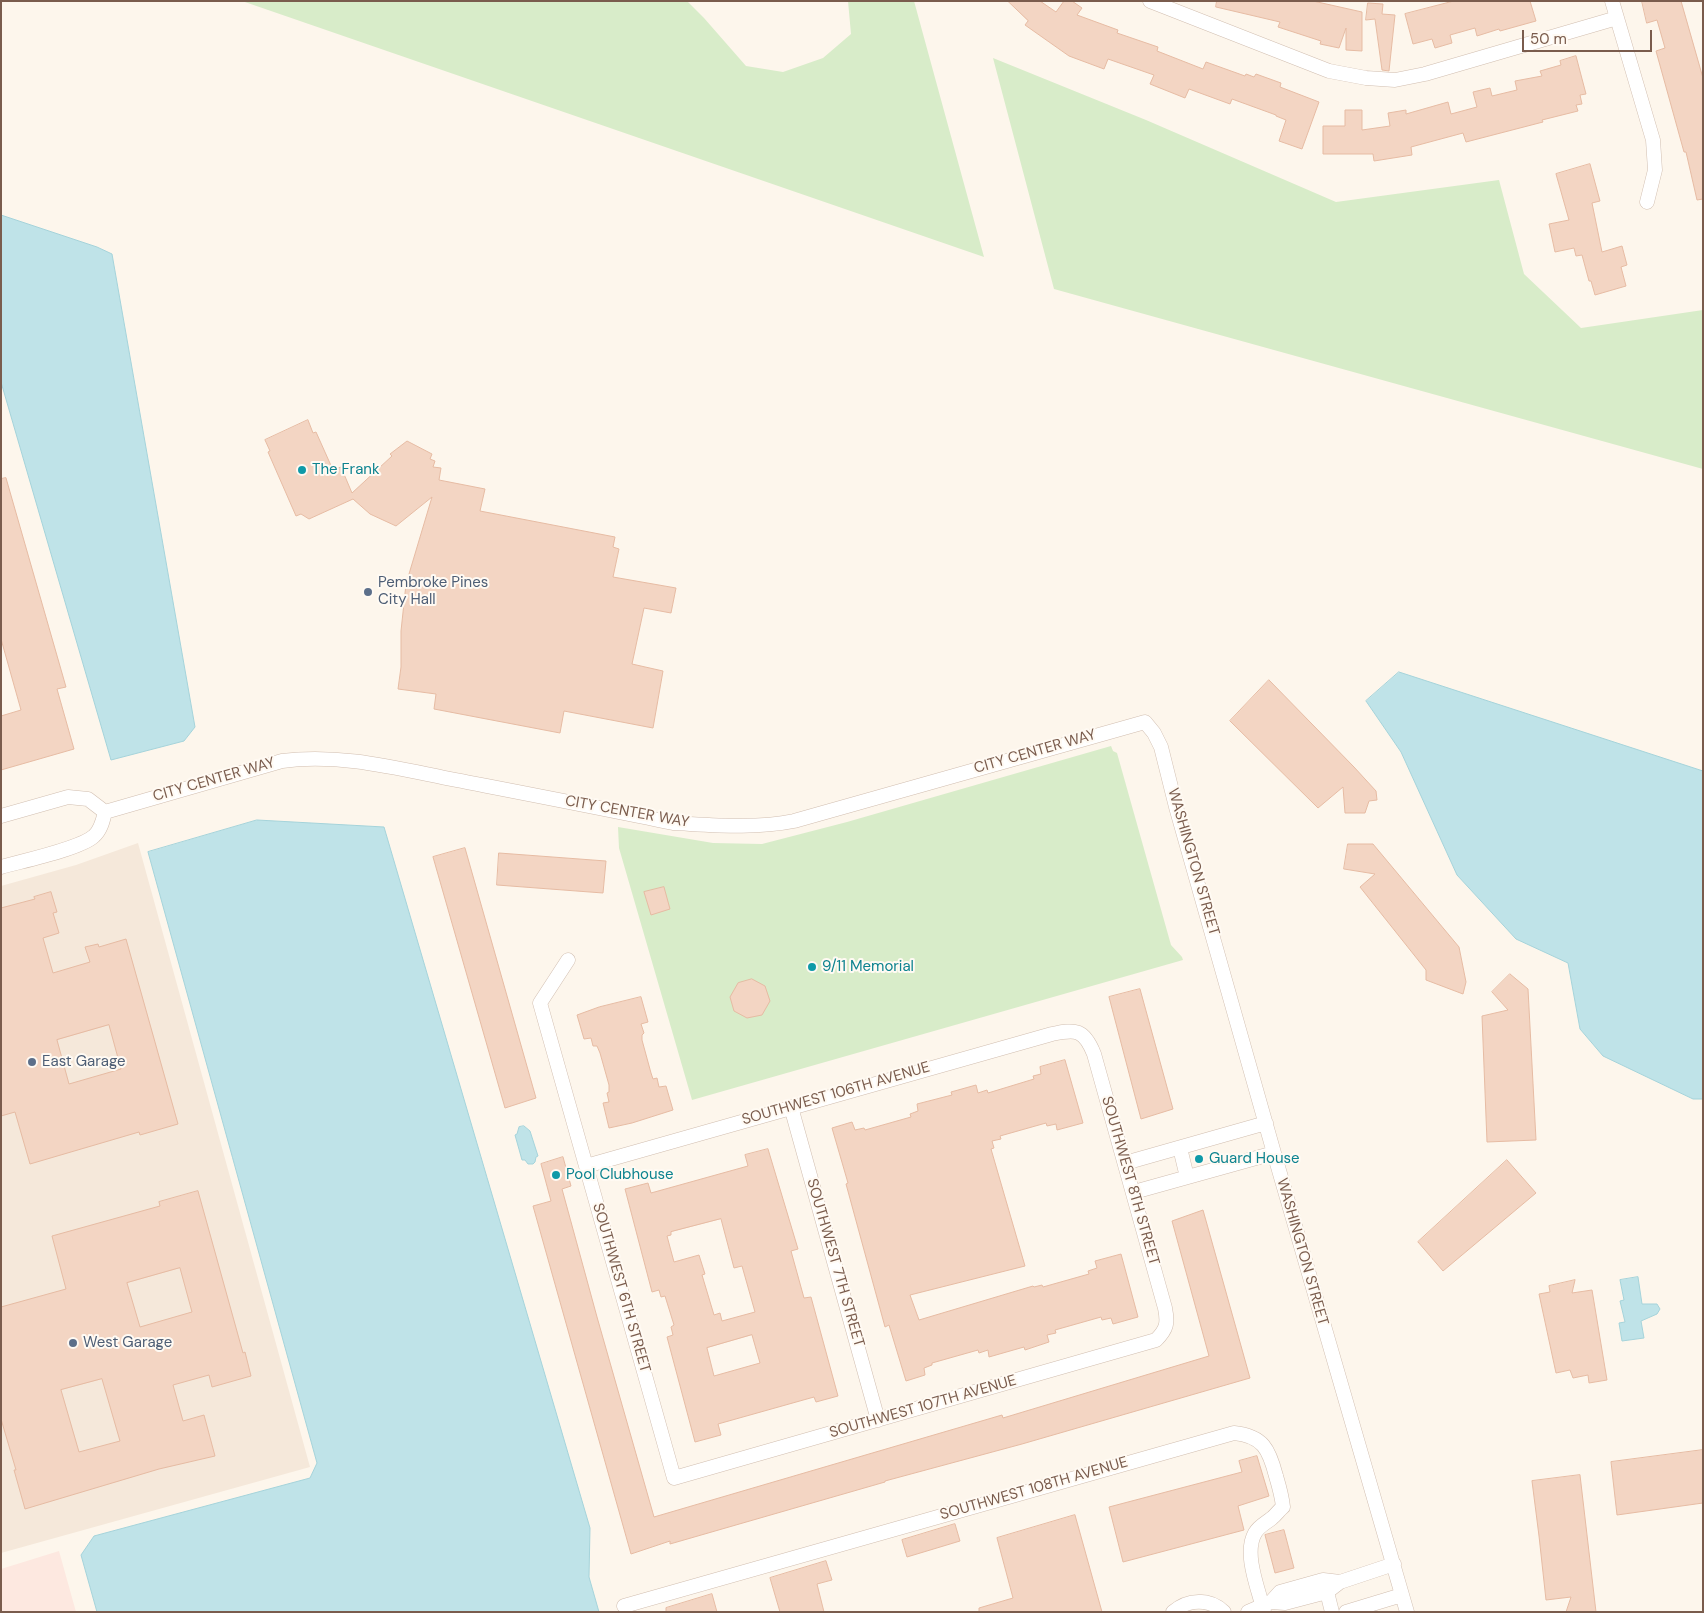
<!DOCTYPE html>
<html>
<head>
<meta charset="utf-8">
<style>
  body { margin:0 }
  #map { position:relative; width:1704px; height:1613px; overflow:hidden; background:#fdf6ec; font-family:"DM Sans",sans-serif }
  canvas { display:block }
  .frame { position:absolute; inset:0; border:2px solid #7a5c4d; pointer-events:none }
  .scale { position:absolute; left:1522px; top:30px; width:130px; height:22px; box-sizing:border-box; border:2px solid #7a5c4d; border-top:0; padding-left:6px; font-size:15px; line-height:18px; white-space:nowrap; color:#7a5c4d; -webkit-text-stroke:4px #fffaf3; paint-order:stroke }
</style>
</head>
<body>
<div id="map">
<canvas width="1704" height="1613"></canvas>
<div class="frame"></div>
<div class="scale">50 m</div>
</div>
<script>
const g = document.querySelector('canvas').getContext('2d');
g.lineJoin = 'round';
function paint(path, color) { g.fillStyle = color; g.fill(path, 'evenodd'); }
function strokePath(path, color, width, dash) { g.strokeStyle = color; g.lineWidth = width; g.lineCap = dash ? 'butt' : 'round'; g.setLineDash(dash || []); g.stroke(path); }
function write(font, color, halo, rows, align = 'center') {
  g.font = font + ' "DM Sans",sans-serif'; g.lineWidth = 4; g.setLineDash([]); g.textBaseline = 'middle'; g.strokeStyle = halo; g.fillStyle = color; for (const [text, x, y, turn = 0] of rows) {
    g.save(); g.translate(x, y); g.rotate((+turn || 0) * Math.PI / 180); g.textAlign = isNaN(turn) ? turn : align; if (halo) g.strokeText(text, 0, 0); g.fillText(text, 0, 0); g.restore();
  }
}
paint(new Path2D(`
  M138,843L310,1467L1,1553V886L76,865Z`), '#f5e8da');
paint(new Path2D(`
  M59,1551L76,1612H1V1569Z`), '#fde8e0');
paint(new Path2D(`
  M242,1H687L704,18L746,66L783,72L823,58L851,34L848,1H914L984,257Z
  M993,58L1146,120L1336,202L1499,180L1524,274L1581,328L1703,310V469L1054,289Z
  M1111,746L1113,751L1117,753L1171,945L1182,957L1183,960L692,1100L619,848L618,827L713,843L762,844L847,822Z`), '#d8ecc9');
const water = new Path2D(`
  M1,215L97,247L112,254L195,727L184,741L111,760L1,382Z
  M1399,672L1703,771V1099H1693L1603,1056L1580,1029L1568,963L1516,939L1457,875L1401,752L1366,701Z
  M257,820L384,827L590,1528L589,1577L599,1612H97L81,1555L94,1536L310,1478L317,1463L148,852Z
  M524,1126L530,1131L538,1156L536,1157L535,1162L533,1164H528L525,1160H522L515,1135L517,1134L519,1127Z
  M1638,1277L1642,1304H1657L1660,1309L1657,1314L1641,1321L1644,1338L1622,1341L1619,1323L1625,1322L1620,1301L1624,1300L1620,1280Z`);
paint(water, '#bfe3e8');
strokePath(water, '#a5d3da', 1);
const building = new Path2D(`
  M1008,1H1040L1056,12L1064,1H1072L1082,8L1077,15L1118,30L1117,33L1158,47L1157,51L1203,69L1206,62L1245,76L1246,74L1254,77L1256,74L1281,83L1280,87L1319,102L1302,149L1279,141L1286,120L1276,116V115L1232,99L1230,104L1189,89L1185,98L1150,84L1154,75L1108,59L1104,69L1069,56L1025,25L1028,21Z
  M1217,1H1313L1362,12V51L1346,50V28L1339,48L1320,44L1321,41L1278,27L1280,22L1216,7Z
  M1454,1H1530L1536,21L1500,31L1499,29L1477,36L1475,28L1450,35L1452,43L1435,48L1432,39L1413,44L1405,14Z
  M1642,1H1681L1703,78V199L1697,200L1686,152H1684L1656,51L1665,48L1657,20L1647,23Z
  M1368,3L1383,4L1382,14L1395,15L1389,71L1382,70L1375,19L1366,20Z
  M1576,56L1586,94L1580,95L1582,104L1576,105L1578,111L1542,120L1543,122L1466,142L1463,133L1411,147L1412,155L1374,161L1373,154H1323V126H1345V110H1362V130L1390,126L1388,113L1406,110V114L1448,102L1451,114L1477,107L1473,92L1490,88L1492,96L1517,90L1515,81L1542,76L1540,71L1561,65L1560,61Z
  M1590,164L1600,201L1592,203L1602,252L1622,246L1627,265L1621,267L1626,286L1595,295L1591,281H1589L1582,255L1576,256L1574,248L1555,252L1549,224L1569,220L1556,174Z
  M308,420L313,433L316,432L333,470L341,467L352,493L392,456L390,454L407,441L432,454L430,459L435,461L433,467L441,468L439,480L485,489L480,511L615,537L613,547L619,549L613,577L676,588L671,613L644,608L632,664L663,671L653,728L564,711L560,733L434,709L436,694L398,689L401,667V631L406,584L432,497L396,526L370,514L353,499L309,519L301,514L296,516L268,452L270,451L265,440Z
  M6,478L66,687L57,689L74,749L1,770V716L21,710L1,639V479Z
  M1269,680L1354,767L1376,791L1377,800L1369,801L1365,813H1345L1343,787L1318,808L1230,721Z
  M1348,844H1373L1459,947L1466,982L1463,994L1426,980V970L1360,887L1375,874L1344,869Z
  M465,848L536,1098L505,1108L433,857Z
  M499,853L606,861L603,893L497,885Z
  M664,887L670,909L651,915L644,892Z
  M51,892L57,912L53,913L59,933L43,938L53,973L90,962L85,947L98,944L99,947L126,939L178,1124L140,1135L139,1132L30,1164L15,1112L1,1116V908L35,899L34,897ZM109,1025L121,1069L69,1084L57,1040Z
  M1510,974L1528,989L1536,1140L1487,1142L1482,1016L1508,1010L1492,992Z
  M752,979L765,986L770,1001L762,1015L747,1018L734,1011L730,997L738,983Z
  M1140,989L1173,1109L1141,1119L1109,997Z
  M641,997L648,1022L641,1024L644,1033L642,1035V1040L651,1073L653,1079L657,1078L659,1087L666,1086L673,1110L632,1123L609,1128L603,1103L609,1102L607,1093L609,1092V1085L600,1053L597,1046H593L591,1038L584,1039L577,1015L599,1007Z
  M1065,1060L1083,1123L1057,1130L1056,1124L1047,1126L1046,1123L1000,1136L1001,1139L992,1141L994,1148L991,1149L1025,1266L910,1295L919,1320L1033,1286L1034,1287L1042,1285L1043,1287L1089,1274L1088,1271L1097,1268L1095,1261L1121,1254L1138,1317L1113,1324L1111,1318L1102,1320L1101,1317L1055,1330L1056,1333L1047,1335L1049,1342L1025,1350L1024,1347L989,1357L988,1350L979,1353L978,1350L932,1363V1365L924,1368L925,1375L906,1381L889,1325L885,1327L846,1184L848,1183L832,1128L852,1122L855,1130L864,1128L865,1130L911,1117L910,1114L918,1111L917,1104L952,1095L951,1092L976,1085L978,1093L987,1090L988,1093L1034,1079L1033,1076L1041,1074L1040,1067Z
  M768,1149L798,1249L791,1251L804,1298L811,1297L838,1396L816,1402L814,1397L718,1424L721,1435L695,1442L667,1337L673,1335L671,1327L674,1325L665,1296L661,1297L659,1290L652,1292L625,1189L648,1183L651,1193L748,1166L745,1155ZM721,1219L734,1268L742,1266L755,1312L722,1321L720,1313L714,1315L702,1275L705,1274L699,1255L674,1262L667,1236L671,1235V1232ZM752,1335L760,1363L714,1376L707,1348Z
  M563,1157L571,1186L562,1189L597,1317L654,1517L1002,1415L1003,1418L1209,1356L1172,1221L1203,1210L1250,1378L1022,1444L885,1481V1482L670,1544V1541L631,1554L533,1206L551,1201L541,1164Z
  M1507,1160L1536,1193L1443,1271L1418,1242Z
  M198,1191L243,1353L245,1352L251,1376L212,1387L209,1375L173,1385L183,1421L204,1415L215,1456L159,1469L25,1509L14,1470H16L1,1419V1307L66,1289L52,1236L160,1206L159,1202ZM180,1268L192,1312L140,1327L127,1283ZM102,1379L120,1441L79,1452L61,1390Z
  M1575,1280L1572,1293L1592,1290L1607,1380L1589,1383L1588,1375L1573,1378L1570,1370L1556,1373L1539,1294L1550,1292L1549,1286Z
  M1703,1450V1503L1617,1515L1611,1462Z
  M1257,1456L1269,1496L1238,1506L1244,1530L1123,1562L1109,1507L1242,1472L1239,1461Z
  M1580,1475L1596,1612H1566L1571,1597L1546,1600L1539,1536L1532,1481Z
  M1075,1515L1102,1612H979V1608L1013,1598L997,1538Z
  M955,1524L960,1541L907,1557L902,1540Z
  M1284,1530L1294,1568L1275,1573L1265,1535Z
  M826,1561L832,1580L817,1584L824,1612H780L770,1578Z
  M712,1594L717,1612H666V1608Z`);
paint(building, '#f3d5c3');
strokePath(building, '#e6bba3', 1);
const minor = new Path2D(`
  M1150,1L1329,71L1366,78L1395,80L1425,74L1617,18
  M1612,1L1653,140L1655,170L1647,202
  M105,812L282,761C341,753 399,769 456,780C528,794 601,808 673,823C713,825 754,829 794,821L1145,722L1154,733L1161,747L1176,807L1274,1153L1407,1612
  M1,816L68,797L88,799L105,812
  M1,867C22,861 80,849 94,836C101,830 103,820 105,812
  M568,960L540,1003L674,1478L1156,1340C1167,1329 1168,1323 1165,1308L1094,1054C1084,1029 1076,1029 1052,1034L586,1166
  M791,1107L878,1420
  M1180,1148L1187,1177
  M1125,1163L1266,1123
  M1134,1192L1274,1153
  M1327,1592L1332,1612
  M1271,1602L1280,1592L1323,1580L1340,1582
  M624,1606L1234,1433C1263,1436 1269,1449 1276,1476C1279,1486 1282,1496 1283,1507C1279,1510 1276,1515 1272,1518C1266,1523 1259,1526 1255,1533C1243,1554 1259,1590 1264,1612
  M1173,1612C1188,1599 1209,1598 1224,1612
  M1248,1612L1271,1602L1285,1603L1327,1592L1340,1582L1394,1564
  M1346,1612L1402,1595`);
strokePath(minor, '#d1beb0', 15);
strokePath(minor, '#fff', 14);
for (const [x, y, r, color] of [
  [302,470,5,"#0f9aa8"],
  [368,592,5,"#5c6f8a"],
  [812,967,5,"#0f9aa8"],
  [32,1062,5,"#5c6f8a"],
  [1199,1159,5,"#0f9aa8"],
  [556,1175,5,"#0f9aa8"],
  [73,1343,5,"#5c6f8a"]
]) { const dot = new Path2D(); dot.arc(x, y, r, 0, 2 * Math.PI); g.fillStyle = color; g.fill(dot); strokePath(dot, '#fffaf3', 2); }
write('15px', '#0d838f', '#fffaf3', [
  ["The Frank",312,470],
  ["9/11 Memorial",822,967],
  ["Guard House",1209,1159],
  ["Pool Clubhouse",566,1175]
], 'left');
write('15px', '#4e5e75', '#fffaf3', [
  ["Pembroke Pines",378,583],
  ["City Hall",378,600],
  ["East Garage",42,1062],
  ["West Garage",83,1343]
], 'left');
write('15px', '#7a5c4d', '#fffaf3', [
  ["CITY CENTER WAY",1035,752,-16],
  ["CITY CENTER WAY",214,780,-16],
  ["CITY CENTER WAY",627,812,10],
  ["WASHINGTON STREET",1193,862,74],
  ["SOUTHWEST 106TH AVENUE",836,1094,-16],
  ["SOUTHWEST 8TH STREET",1130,1181,74],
  ["WASHINGTON STREET",1302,1252,74],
  ["SOUTHWEST 7TH STREET",835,1263,74],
  ["SOUTHWEST 6TH STREET",621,1288,74],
  ["SOUTHWEST 107TH AVENUE",923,1407,-16],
  ["SOUTHWEST 108TH AVENUE",1034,1489,-16]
]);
</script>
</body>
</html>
